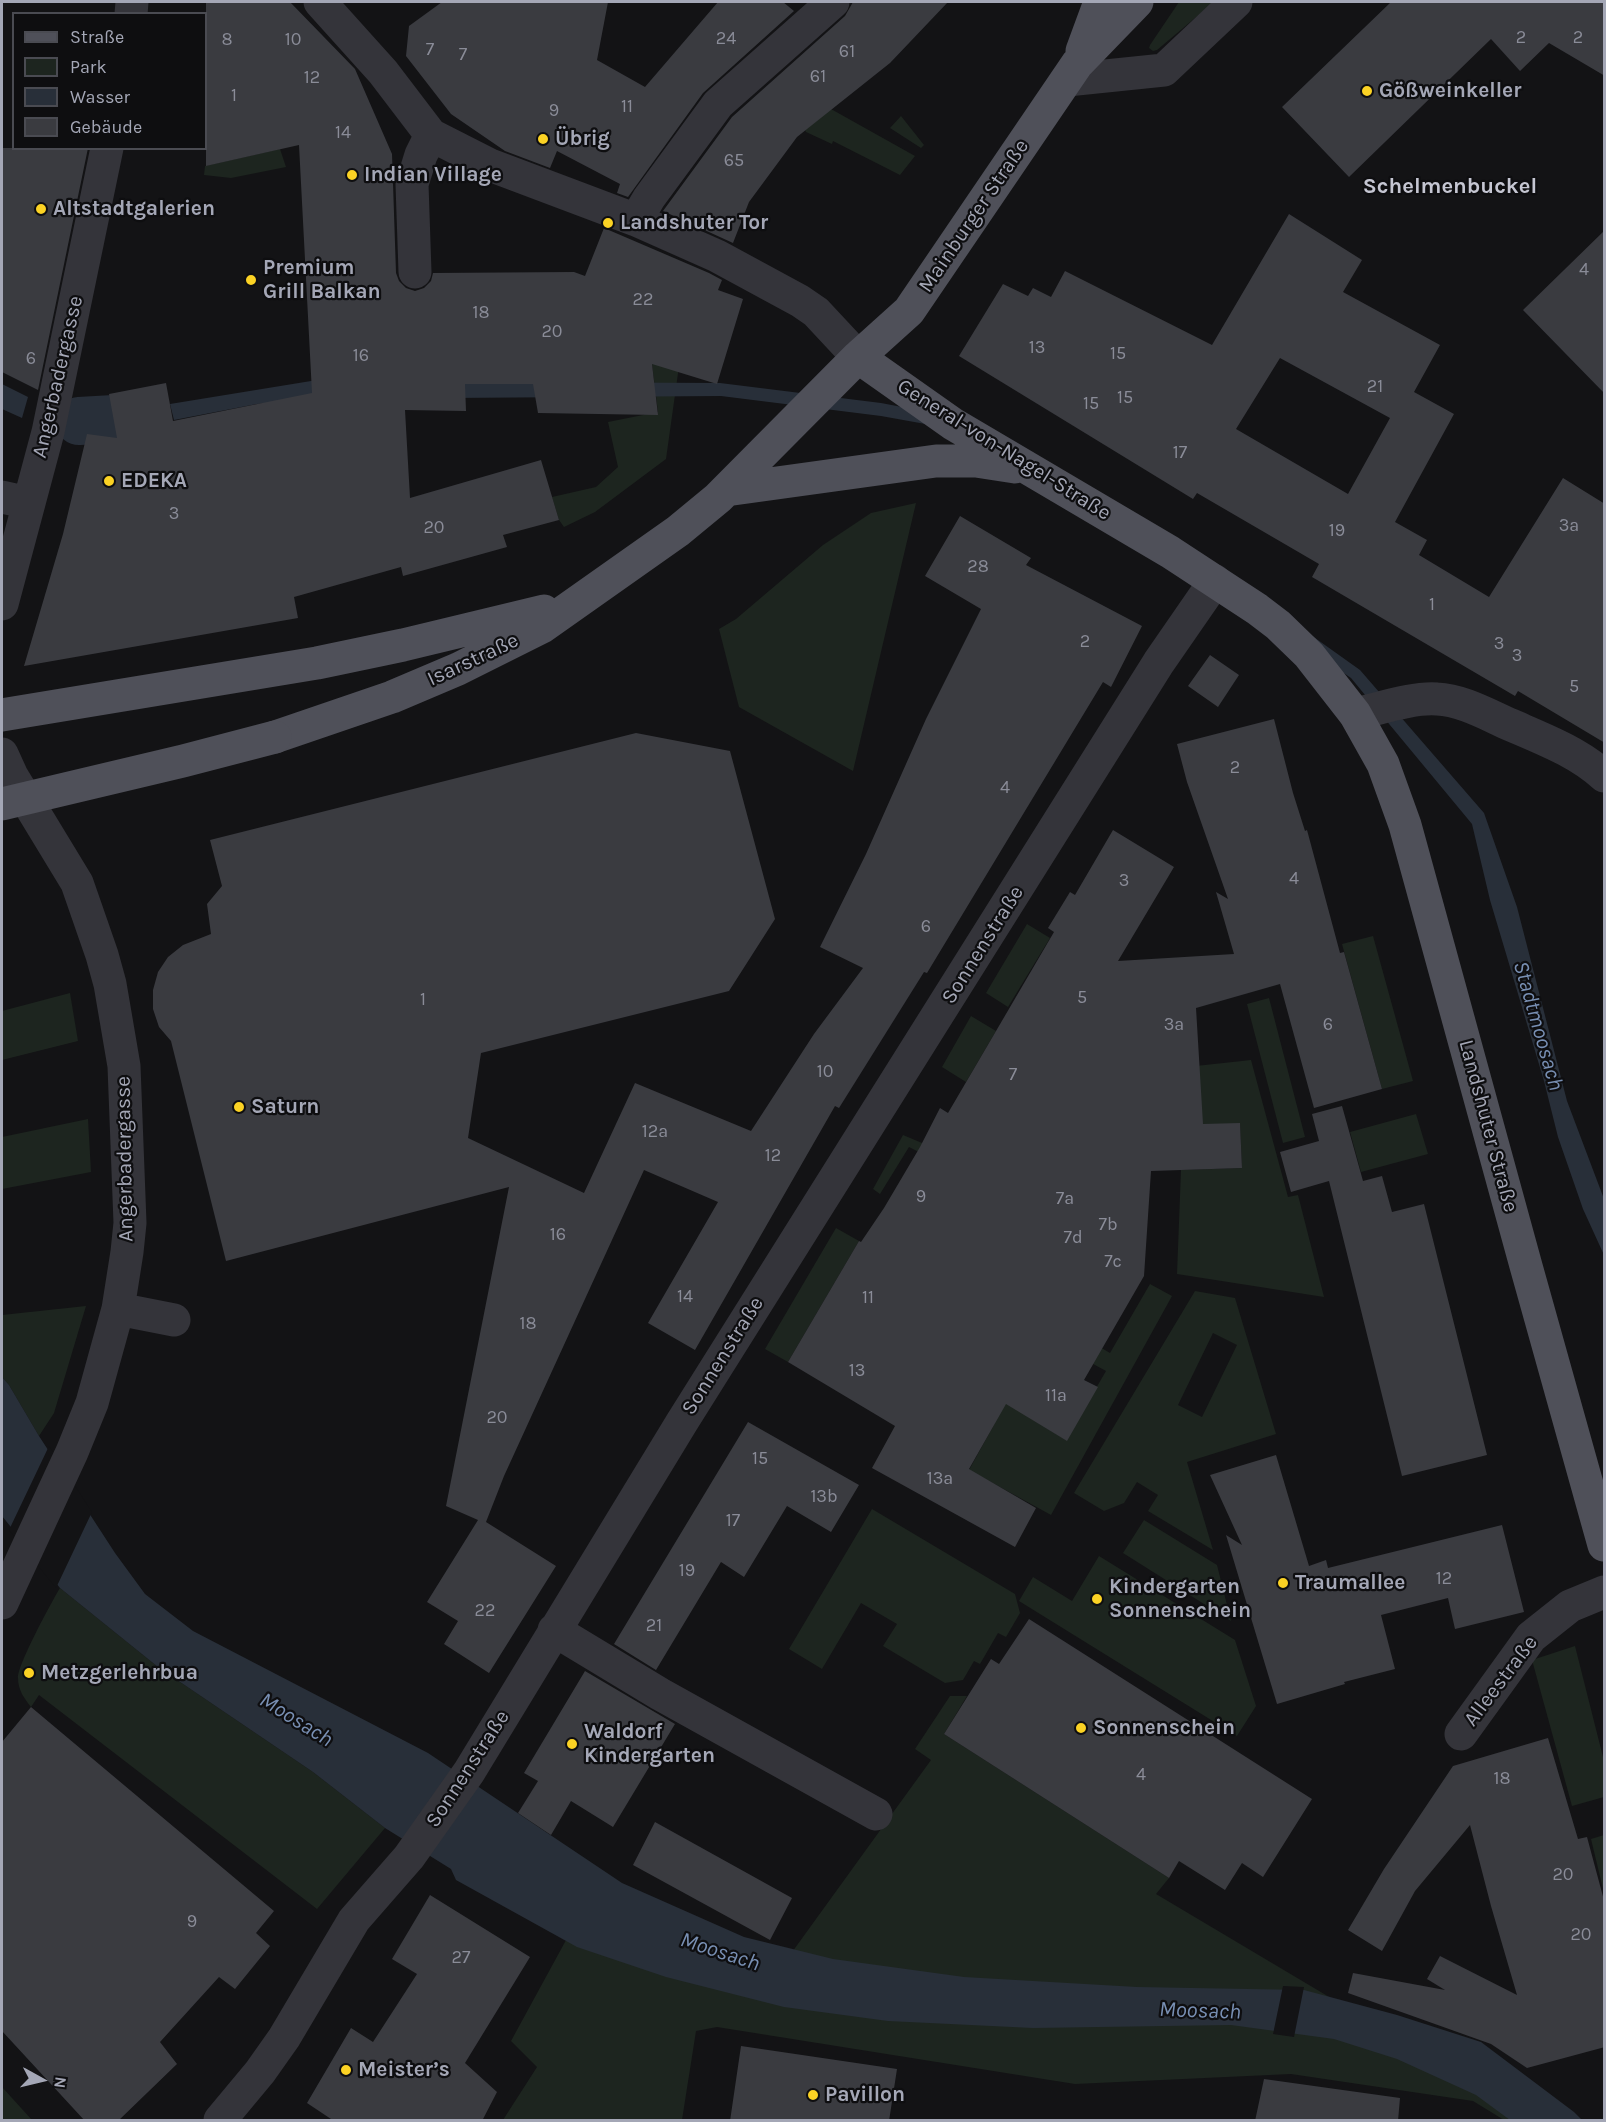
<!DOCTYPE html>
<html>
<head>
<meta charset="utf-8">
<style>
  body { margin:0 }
  #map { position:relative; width:1606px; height:2122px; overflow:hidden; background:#131315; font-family:Karla,sans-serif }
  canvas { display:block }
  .frame { position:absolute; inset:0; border:3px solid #a4a7b6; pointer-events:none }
  .legend { position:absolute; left:12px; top:12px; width:195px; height:138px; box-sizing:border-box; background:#0e0e10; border:2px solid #4a4b52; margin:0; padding:8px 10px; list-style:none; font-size:18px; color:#a4a7b6 }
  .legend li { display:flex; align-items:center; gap:12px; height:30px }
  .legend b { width:30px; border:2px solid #4a4b52 }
  .north { position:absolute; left:12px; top:2050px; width:60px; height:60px; -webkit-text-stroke:4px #0e0e10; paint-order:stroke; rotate:98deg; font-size:16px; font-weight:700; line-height:24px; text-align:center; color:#a4a7b6 }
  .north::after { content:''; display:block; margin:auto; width:21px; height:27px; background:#a4a7b6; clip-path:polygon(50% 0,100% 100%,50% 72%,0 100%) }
</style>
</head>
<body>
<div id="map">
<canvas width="1606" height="2122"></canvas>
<div class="frame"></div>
<ul class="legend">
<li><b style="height:8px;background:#4f5059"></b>Straße</li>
<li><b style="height:16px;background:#1d251f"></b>Park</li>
<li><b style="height:16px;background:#282f39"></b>Wasser</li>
<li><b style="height:16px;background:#3a3b40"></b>Gebäude</li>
</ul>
<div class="north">N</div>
</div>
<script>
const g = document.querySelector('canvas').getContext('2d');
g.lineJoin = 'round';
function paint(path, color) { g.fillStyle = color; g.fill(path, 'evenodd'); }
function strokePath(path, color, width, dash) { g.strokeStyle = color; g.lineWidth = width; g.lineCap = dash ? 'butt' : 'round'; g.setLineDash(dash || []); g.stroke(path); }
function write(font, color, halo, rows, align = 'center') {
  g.font = font + ' Karla,sans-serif'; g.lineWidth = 4.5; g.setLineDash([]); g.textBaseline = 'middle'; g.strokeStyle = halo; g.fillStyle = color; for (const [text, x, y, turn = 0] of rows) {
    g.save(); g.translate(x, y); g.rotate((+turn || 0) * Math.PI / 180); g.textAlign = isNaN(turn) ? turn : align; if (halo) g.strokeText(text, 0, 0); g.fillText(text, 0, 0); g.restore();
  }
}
paint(new Path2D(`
  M1179,2H1214L1157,50L1153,51L1149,48L1150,45Z
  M831,109L915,156L900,175L833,141L832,144L806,132L805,130Z
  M901,116L924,145L921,148L890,128Z
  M280,149L286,167L231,178L204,175L205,166Z
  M681,352L666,459L595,512L564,527L559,520L552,497L596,487L618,467L608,422L658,412L652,364Z
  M916,503L853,771L739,707L719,629L736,619L823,545L871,513Z
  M1027,924L1050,938L1008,1007L986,993Z
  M1373,936L1413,1081L1382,1089L1342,944Z
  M70,993L78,1041L2,1060V1011Z
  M1269,998L1305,1137L1283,1143L1247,1004Z
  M971,1016L996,1031L966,1082L942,1067Z
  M1251,1060L1288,1197L1298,1195L1324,1297L1177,1274L1181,1170L1242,1168L1240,1124L1179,1125L1168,1069Z
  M1416,1114L1428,1154L1361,1172L1350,1132Z
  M88,1119L91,1172L2,1189V1137Z
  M903,1135L922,1143L972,1179L909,1147L880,1194L873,1189Z
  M836,1228L859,1241L788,1362L765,1349Z
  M1150,1284L1172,1296L1051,1515L969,1470L995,1423L952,1398L953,1345L1031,1411L1028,1417L1066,1440L1106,1371L976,1300L1007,1292L1110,1353Z
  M1195,1291L1235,1298L1276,1434L1187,1462L1213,1550L1148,1511L1158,1495L1137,1482L1124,1503L1104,1511L1074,1493ZM1213,1333L1237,1345L1202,1417L1178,1405Z
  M86,1306L54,1413L39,1436L9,1385L2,1377V1315Z
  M872,1509L1015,1594L1020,1613L1006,1637L998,1633L980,1664L974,1661L963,1680L945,1683L883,1646L897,1624L861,1603L822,1669L789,1649Z
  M1144,1520L1217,1565L1231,1621L1123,1553Z
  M1099,1556L1235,1640L1256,1706L1237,1736L1019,1601L1033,1577L1072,1601Z
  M60,1588L158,1667L313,1772L385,1828L317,1909L39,1695L31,1707C24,1698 18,1690 18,1678C18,1664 51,1603 60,1588Z
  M1575,1646L1604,1761V1797L1572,1806L1532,1660Z
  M950,1696H967L944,1734L1169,1878L1156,1894L1536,2120H1504L1473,2101L1291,2074L1075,2084L717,2027L696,2031L682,2120H503L537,2067L511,2041L577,1920L769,1984L931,1760L915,1749Z
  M1604,1835V1893L1591,1839Z
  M2,2087L32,2120H2Z`), '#1d251f');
paint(new Path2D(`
  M311,381L720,383L881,403L944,415L1165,531L1360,670L1484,813L1517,907L1567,1101L1604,1199V1255L1583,1209L1558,1137L1544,1081L1490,900L1472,824L1351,678L1156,544L942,427L881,416L721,396L312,399L257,404L174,420L170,404Z
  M2,384L28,397L22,418L2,409Z
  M2,1377L9,1385L39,1436L115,1553L145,1594L193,1631L428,1753L622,1883L744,1937L833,1959L964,1977L1137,1987L1304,1990L1397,2015L1481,2042L1574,2112L1582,2120H1510L1476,2095L1397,2059L1334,2039L1231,2025L1033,2028L888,2021L784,2007L666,1977L577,1947L456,1880L451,1869L385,1828L313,1772L158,1667L60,1588L2,1516Z`), '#282f39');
paint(new Path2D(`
  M49,1446L92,1512L56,1588L9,1530Z
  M1283,1986L1304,1987L1294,2037L1273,2034Z`), '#131315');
strokePath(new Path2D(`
  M79,421L114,419`), '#282f39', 48);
paint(new Path2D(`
  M206,2H290L355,69L392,154L396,273L399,281L406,288L415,291L424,288L431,281L433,273L574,272L585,276L604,228L709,273L722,280L718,290L743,299L717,384L652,364L658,415L538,413L533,384H465L466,411L405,410L410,498L541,460L559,520L503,535L507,547L403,576L401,567L294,597L298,618L24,666L63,534L87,434L117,438L109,394L166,383L173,421L312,393L299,145L206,166Z
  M442,2H608L597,60L645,87L718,2H783L794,11L703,93L628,197L617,193L620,184L557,151L550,168L505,151L451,114L406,56L409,26Z
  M853,2H948L890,63L797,137L749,202L733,243L663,211L732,117L845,16Z
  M1391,2H1605V76L1549,43L1520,71L1491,39L1349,177L1282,107Z
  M2,148H88L38,390L2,372Z
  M1289,214L1362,260L1343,292L1440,345L1414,392L1454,414L1395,522L1427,540L1419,555L1489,597L1563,478L1605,504V743L1518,691L1515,696L1312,577L1319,564L1197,493L1193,499L959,356L1003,284L1028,296L1033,288L1051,297L1065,271L1212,345ZM1280,358L1390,418L1348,494L1236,429Z
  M1605,230V394L1523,310Z
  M960,516L1031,558L1026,565L1142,626L1111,687L1103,682L927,973L924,972L839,1108L835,1106L695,1350L648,1323L718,1202L644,1170L504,1476L486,1522L556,1566L489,1673L444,1644L458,1621L427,1602L478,1520L446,1506L509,1187L226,1261L171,1041L159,1027L153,1009V990L158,972L168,957L183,945L211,934L207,904L222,886L210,840L636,733L730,751L775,919L729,991L481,1053L468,1138L584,1193L635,1083L751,1131L814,1034L863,968L820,947L866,854L926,719L981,609L925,576Z
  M1210,655L1239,675L1218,707L1188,686Z
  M1274,719L1293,793L1305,831L1307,830L1340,953L1344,952L1382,1089L1314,1108L1280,984L1196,1008L1203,1124L1240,1123L1242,1168L1151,1171L1144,1276L1084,1380L1098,1387L1067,1441L1006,1404L969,1469L1036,1508L1015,1547L872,1468L895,1426L788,1362L859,1241L861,1242L884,1208L920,1147L940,1108L948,1113L1054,932L1048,928L1070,892L1075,895L1113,830L1174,867L1118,961L1234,954L1216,892L1228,899L1187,782L1177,744Z
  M1342,1106L1363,1181L1382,1176L1392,1212L1424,1204L1487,1455L1402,1476L1329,1181L1291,1192L1280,1152L1319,1141L1312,1114Z
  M748,1422L859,1485L831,1532L787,1506L744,1577L721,1562L656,1670L614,1644Z
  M1276,1455L1309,1566L1326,1560L1328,1568L1502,1525L1524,1612L1455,1629L1448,1598L1381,1615L1395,1669L1344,1682L1345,1684L1277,1704L1226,1535L1242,1545L1210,1475Z
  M1029,1619L1312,1799L1263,1877L1242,1863L1225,1890L1179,1861L1169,1878L944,1734L991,1659L999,1664Z
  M585,1671L675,1724L613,1827L571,1801L551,1835L518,1813L538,1781L524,1773Z
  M31,1707L274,1911L256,1933L270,1946L235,1989L219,1977L160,2042L177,2064L118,2121H85L2,2031V1742Z
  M1548,1738L1578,1839L1587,1837L1605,1904V2047L1527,2068L1491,2044L1348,1993L1353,1973L1445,1990L1427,1979L1440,1956L1517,1995L1491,1906L1470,1825L1415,1891L1382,1951L1348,1930L1384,1869L1453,1766Z
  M655,1822L792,1898L770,1940L633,1865Z
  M430,1895L530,1957L465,2063L497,2092L482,2121H334L307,2103L351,2028L373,2042L417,1974L392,1959Z
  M741,2046L897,2069L889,2121H730Z
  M1264,2079L1400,2098L1398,2121H1255Z`), '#3a3b40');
strokePath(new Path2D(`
  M320,2L383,72L431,135L490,165L636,220L717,256L800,301L816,312L858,357
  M131,14L132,2
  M1067,80L1164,70L1236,2
  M636,220L649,198L718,104L833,2
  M415,272L412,184L421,155L431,135
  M2,497L29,503
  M2,604L48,432L107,148
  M1355,714C1378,709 1414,697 1437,699C1462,700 1488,715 1511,725C1543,739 1578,752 1604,776
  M2,754L12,776L77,883L102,955L110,984L124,1066L130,1223L127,1252L118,1309L92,1403L72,1452L2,1603
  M118,1309L174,1320
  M554,1630L660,1694L876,1814
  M1461,1734L1531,1637L1570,1606L1604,1592
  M220,2120L260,2072L284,2038L354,1920L409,1857L469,1772L682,1422L1159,662L1215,581`), '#34343a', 33);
strokePath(new Path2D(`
  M1082,51L1100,2
  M858,357L953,424L1170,552L1257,609L1278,625L1309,655L1355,714L1383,764L1405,825L1526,1266L1604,1545
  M726,490L936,461H976L1015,467
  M2,715L317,663L403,645L544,611
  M275,737L392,697L458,669L542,627L678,531L718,498L858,357L909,311L1077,64L1137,2`), '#4f5059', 33);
strokePath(new Path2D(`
  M2,804L183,761L275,737`), '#4f5059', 33);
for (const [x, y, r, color] of [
  [1367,91,6,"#fbd224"],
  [543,139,6,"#fbd224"],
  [352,175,6,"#fbd224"],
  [41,209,6,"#fbd224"],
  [608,223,6,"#fbd224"],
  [251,280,6,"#fbd224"],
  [109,481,6,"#fbd224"],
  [239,1107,6,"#fbd224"],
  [1283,1583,6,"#fbd224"],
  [1097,1599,6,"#fbd224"],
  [29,1673,6,"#fbd224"],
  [1081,1728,6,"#fbd224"],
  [572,1744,6,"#fbd224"],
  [346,2070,6,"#fbd224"],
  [813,2095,6,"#fbd224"]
]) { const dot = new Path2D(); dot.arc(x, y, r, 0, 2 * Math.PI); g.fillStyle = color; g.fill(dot); strokePath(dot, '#0e0e10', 2); }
write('18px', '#8a8c98', null, [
  ["2",1521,38],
  ["2",1578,38],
  ["24",726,39],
  ["8",227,40],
  ["10",293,40],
  ["7",430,50],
  ["61",847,52],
  ["7",463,55],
  ["61",818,77],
  ["12",312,78],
  ["1",234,96],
  ["11",627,107],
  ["9",554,111],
  ["14",343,133],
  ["65",734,161],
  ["4",1584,270],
  ["22",643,300],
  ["18",481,313],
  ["20",552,332],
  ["13",1037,348],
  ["15",1118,354],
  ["16",361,356],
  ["6",31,359],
  ["21",1375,387],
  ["15",1125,398],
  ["15",1091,404],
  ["17",1180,453],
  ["3",174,514],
  ["3a",1569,526],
  ["20",434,528],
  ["19",1337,531],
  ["28",978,567],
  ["1",1432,605],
  ["2",1085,642],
  ["3",1499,644],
  ["3",1517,656],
  ["5",1574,687],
  ["2",1235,768],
  ["4",1005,788],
  ["4",1294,879],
  ["3",1124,881],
  ["6",926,927],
  ["5",1082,998],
  ["1",423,1000],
  ["3a",1174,1025],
  ["6",1328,1025],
  ["10",825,1072],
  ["7",1013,1075],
  ["12a",655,1132],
  ["12",773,1156],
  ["9",921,1197],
  ["7a",1065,1199],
  ["7b",1108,1225],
  ["16",558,1235],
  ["7d",1073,1238],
  ["7c",1113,1262],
  ["14",685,1297],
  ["11",868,1298],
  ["18",528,1324],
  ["13",857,1371],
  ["11a",1056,1396],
  ["20",497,1418],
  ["15",760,1459],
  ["13a",940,1479],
  ["13b",824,1497],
  ["17",733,1521],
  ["19",687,1571],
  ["12",1444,1579],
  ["22",485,1611],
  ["21",654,1626],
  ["4",1141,1775],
  ["18",1502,1779],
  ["20",1563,1875],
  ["9",192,1922],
  ["20",1581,1935],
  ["27",461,1958]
]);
write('bold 21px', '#a4a7b6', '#0e0e10', [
  ["Gößweinkeller",1379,91],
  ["Übrig",555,139],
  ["Indian Village",364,175],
  ["Altstadtgalerien",53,209],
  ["Landshuter Tor",620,223],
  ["Premium",263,268],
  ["Grill Balkan",263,292],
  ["EDEKA",121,481],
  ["Saturn",251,1107],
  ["Traumallee",1295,1583],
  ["Kindergarten",1109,1587],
  ["Sonnenschein",1109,1611],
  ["Metzgerlehrbua",41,1673],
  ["Sonnenschein",1093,1728],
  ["Waldorf",584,1732],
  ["Kindergarten",584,1756],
  ["Meister’s",358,2070],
  ["Pavillon",825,2095]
], 'left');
write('21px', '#a4a7b6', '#0e0e10', [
  ["Mainburger Straße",974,216,-56],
  ["Angerbadergasse",58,377,-77],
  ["General-von-Nagel-Straße",1004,450,32],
  ["Isarstraße",473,660,-25],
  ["Sonnenstraße",983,945,-58],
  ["Landshuter Straße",1488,1126,75],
  ["Angerbadergasse",125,1159,-91],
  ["Sonnenstraße",723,1356,-58],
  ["Alleestraße",1501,1681,-53],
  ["Sonnenstraße",468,1769,-57]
]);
write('bold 22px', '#c5c6d2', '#0e0e10', [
  ["Schelmenbuckel",1450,187]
]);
write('italic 22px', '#788fb3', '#0e0e10', [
  ["Stadtmoosach",1538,1026,74],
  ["Moosach",296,1720,32],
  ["Moosach",720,1952,18],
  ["Moosach",1200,2011,2]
]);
</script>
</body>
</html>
